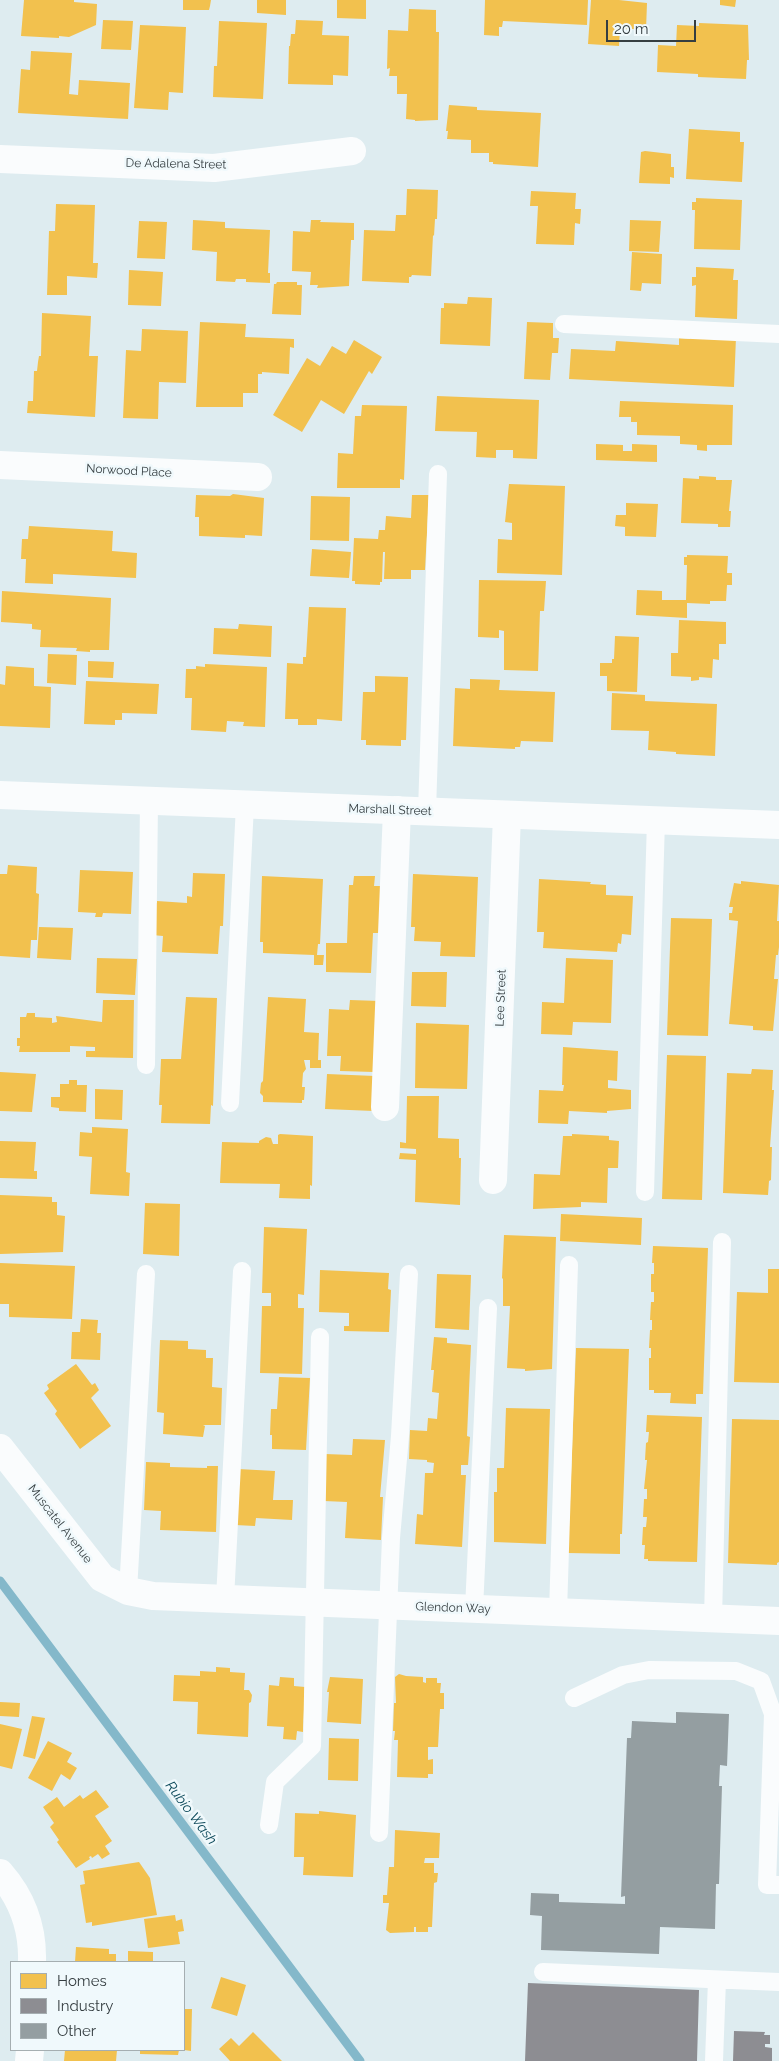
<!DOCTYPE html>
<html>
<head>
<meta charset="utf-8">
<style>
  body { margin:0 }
  #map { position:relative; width:779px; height:2061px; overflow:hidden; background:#deecf0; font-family:Raleway,sans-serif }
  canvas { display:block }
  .legend { position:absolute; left:10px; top:1961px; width:175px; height:90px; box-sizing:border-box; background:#f0f9fc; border:1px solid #a5aeb1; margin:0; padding:6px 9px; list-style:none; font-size:15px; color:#353e41 }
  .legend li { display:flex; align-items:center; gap:10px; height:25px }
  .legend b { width:25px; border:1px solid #a5aeb1 }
  .scale { position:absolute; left:606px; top:20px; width:90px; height:22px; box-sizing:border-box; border:2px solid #353e41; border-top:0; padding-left:6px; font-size:15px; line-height:18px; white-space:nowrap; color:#353e41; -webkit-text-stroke:4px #f0f9fc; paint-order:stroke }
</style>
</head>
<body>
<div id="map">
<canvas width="779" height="2061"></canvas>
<ul class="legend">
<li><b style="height:14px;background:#f2c14e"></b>Homes</li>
<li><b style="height:14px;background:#8d8d92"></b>Industry</li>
<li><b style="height:14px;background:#949ea1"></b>Other</li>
</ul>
<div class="scale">20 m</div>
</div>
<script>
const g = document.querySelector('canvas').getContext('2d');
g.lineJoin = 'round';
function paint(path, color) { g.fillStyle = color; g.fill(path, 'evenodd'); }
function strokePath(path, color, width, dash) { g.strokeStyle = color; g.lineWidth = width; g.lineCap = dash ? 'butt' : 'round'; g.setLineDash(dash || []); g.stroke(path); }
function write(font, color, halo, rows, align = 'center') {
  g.font = font + ' Raleway,sans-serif'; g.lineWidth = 5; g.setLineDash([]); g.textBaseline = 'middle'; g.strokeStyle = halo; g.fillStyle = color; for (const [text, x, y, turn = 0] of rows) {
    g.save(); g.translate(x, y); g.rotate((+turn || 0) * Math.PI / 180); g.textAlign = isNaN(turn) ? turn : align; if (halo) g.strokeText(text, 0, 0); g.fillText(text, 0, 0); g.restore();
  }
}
paint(new Path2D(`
  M24,0H74V2L97,4L96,25L69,37L59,36V38L21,36Z
  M183,0H211L210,6L209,10H183Z
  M257,0H286V15L257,13Z
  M337,0H366V19L337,18Z
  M485,0H588L587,25L503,21L502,27H499V36L484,35Z
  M591,0H619L647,3L646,30L620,28L619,46L588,44Z
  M720,0H736L735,7L720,5Z
  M409,9L436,10V32H439L438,120L415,121V120L406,119L407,94H397V76H389L390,68L387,69L388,30L408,31Z
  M103,20L133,21L131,50L101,49Z
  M296,20L323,21L322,35L349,36L348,76L333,75V85L288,84L289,46H290L291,34H295Z
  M219,21L267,23L263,99L213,97L214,66H217Z
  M699,23L748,25L749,60H747L746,79L698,77V74L657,72L658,45L676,46L677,25L699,26Z
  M140,25L186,27L183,93L169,92L168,110L134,108Z
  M31,51L72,53L69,94L78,95L79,80L130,83L128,119L18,113L21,69L30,70Z
  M449,105L477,107V110L541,113L538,167L493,164V162H489V153H471V140L447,139L448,131H446Z
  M689,129L740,132V142H744L742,182L686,179Z
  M645,151L671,154V167H674V178L670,177V184L639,183L641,152Z
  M407,189L438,190L437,219H435L434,236L433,235L431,276L412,275L411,277H409V283L362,281L364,230L395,231L396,215H406Z
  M531,191L576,193L575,209H581L580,224L575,223L574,245L536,244L538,206H530Z
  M696,198L742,200L740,250L694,249L695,210H692V202H696Z
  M56,204L95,205L93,263H98L97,278L67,276V295H47L49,231H55Z
  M193,220L225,222V228L270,230L268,273H270V283L246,282V279H236L235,282L216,281L217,252L192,250Z
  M311,220H321L320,222L354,223V240H351L349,286L317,288L318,285H310L311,272L292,271L293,231L310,232Z
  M630,220L661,221L659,252L629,251Z
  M139,221L167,222L165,259L137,258Z
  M632,252L662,254L661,284L642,283L641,291L630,290Z
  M696,267L734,269L733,280H738L737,319L695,317L696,285L692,286V277H696Z
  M129,270L163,272L161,306L128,305Z
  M277,282H297V285H302L301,315L272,314L274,284H276Z
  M468,297L492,298L490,346L440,344L441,308H444V303L467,304Z
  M42,313L91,316L89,356H98L95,417L27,413L28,401H33L34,371H37L38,362L39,356H41Z
  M200,322L246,324L245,337L294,339V348L290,347L289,374L262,372V374H258V393H243V407H196Z
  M527,322L553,323V338H559L558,353H552L550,380L524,379Z
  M142,329L188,331L186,383L159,382L158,419L123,418L126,350L141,351Z
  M690,334L736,337L734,387L569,379L571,349L615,351L616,341L679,345V338L690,339Z
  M354,340L382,357L372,374L369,371L344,414L321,400L302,432L273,415L307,358L320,366L332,346L346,354Z
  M437,396L539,400L537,459L513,458V450H496V458L476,457L477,432L435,431Z
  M620,401L733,405L732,445H707V451L697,450V445L680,444V436L637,435V422H631V417H619Z
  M362,405L407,406L404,480L400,479V488H337L338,453L353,454L355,416H361Z
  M596,444L623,445V451H632V444L657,445V462L596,460Z
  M699,476L716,477V480H732L729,511H731L730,527H718V524L681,523L683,478L699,479Z
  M509,484L565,486L562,575L497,573L498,539L512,540V523L505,522Z
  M233,494L264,498L262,536L245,535V538L199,536V517H195L196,495L230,496Z
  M412,495H429L425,570H411V579H384L385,552H383L382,582H380V585L355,584V581H352L354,538L378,539L379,530H385L386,516L411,518Z
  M311,496L350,497L349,541L310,540Z
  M626,503L658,504L656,537L625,536V527L615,526L616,515H626Z
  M29,526L113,531L112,551L137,553L136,578L53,574V584L25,583L26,559H21L22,539H28Z
  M312,549L351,552L349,578L310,576Z
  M687,555L728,556L727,573H732V585H727L726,601H710V604L687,603V618L636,615L637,590L662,591V600H686L687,565H684V557H687Z
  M479,580L546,581L544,611H540L538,671L504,670V631L499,630V638L478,637Z
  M2,591L111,598L109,650H90V652L76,651L77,648L40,647L41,630L32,629V624L1,622Z
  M309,607L346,608L342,721L317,719V725H298V719H285L287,663L303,664V657H306Z
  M679,620L726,622V644H719V660L713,659L712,678L699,677V680L691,681V677L671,676V653H678Z
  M239,624L272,626L271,657L213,654L214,628L238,629Z
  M615,636L639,637L637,692L607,691V676H600V663H612V659H614Z
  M48,654L77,655L76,685L47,683Z
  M88,661L114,662L113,678L88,677Z
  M205,664L267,667L265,727L243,726L244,722L227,721L226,732L191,730L192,698H185L186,669H196V666L205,667Z
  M6,666L34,668V686L51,687L50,728L0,726V684L5,685Z
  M375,676L408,677L406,740H401V746L366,745V740H361L363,692H375Z
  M470,679L500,680L499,690L555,692L553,742L521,741L520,747H515V749L453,746L455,688L470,689Z
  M86,681L159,684L157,714L122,713V720H115V725L84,724Z
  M612,693L645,695V701L717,704L715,756L676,754V752L648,750L649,731L611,730Z
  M8,865L37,867L36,893L39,894L37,940H31L30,958L0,956V874H7Z
  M80,870L133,872L131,914L103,913L102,917H95L96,913L78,912Z
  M193,873L225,874L223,926H220L218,954L162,952L163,936L152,935L153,903H157V901L187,903V896L192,897Z
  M413,874L478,877L475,957L440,956L441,942L414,941L415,927H411Z
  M262,876L323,879L320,944H318L317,955H324L323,965H314V955L263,953V942H260Z
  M354,876H375L374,886H391L390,933H373L371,973L326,972V943H347L349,885H353Z
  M539,879L591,882L590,884L606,885V895L633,896L631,935L622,934L621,944L618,943L617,952L543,948L544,932H537Z
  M741,881L779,885L777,921H779V947L778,955H776L774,979H778L773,1031L753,1030V1026L729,1024L738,921L729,920V913H732L733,907H729L734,883L741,884Z
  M671,918L712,919L708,1036L667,1035Z
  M39,927L73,928L71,960L37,958Z
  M97,958L137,959L135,995L96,993Z
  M566,958L613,960L611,1023L573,1022L572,1035L541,1034L542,1002L564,1003Z
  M412,972H447L446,1007L411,1006Z
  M186,997L217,998L213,1106L211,1105L210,1124L161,1123L162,1105H159L161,1059H181Z
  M268,997L306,999L304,1032L319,1033L318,1060H321V1068H310V1060H304L306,1069L303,1073L302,1087H305L304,1100H302V1103L263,1102V1096L260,1093L261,1083L263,1081Z
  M103,1000H134L133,1058L86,1057V1051H95V1047L70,1046V1052H19L20,1046H17V1038H20V1017H26L27,1013H35V1017L52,1018V1023L57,1022L56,1016L102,1022Z
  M350,1000L380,1001L374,1072L340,1071L341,1056H327L329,1009L349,1010Z
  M416,1023L469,1025L467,1089L415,1088Z
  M563,1047L618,1051L617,1081L608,1080V1088L631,1090V1109L607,1111V1113L569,1111L568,1124L538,1123L539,1090L563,1091L564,1085H562Z
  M667,1055L706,1056L702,1200L662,1199Z
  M752,1069L773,1070L772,1090H774L770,1147H772L771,1180L769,1181L768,1195L723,1193L727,1073L751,1074Z
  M0,1072L36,1074L32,1112L0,1111Z
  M327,1074L375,1076L374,1111L325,1109Z
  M69,1080H77V1085H87L86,1112L59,1111V1108L51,1107V1097H60V1084H69Z
  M95,1089L123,1090L122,1120L95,1119Z
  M407,1096H439L438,1138L459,1139V1158H461L460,1205L415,1202L416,1160L399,1159L400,1153L416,1154V1149L400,1148V1142L406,1143Z
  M92,1127L128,1129L126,1172L130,1173L129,1196L90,1194L92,1157L79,1156L80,1132L92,1133Z
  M280,1134L313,1136L312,1186L310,1185V1199L279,1198L280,1184L220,1183L222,1142L259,1143V1141L266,1137L271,1138L273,1144H278V1135Z
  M572,1134L609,1136V1140L619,1141L618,1168H608L607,1203L581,1202V1207L533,1209L534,1174L560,1175L563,1136H572Z
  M0,1141L36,1142L34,1171H37V1179L0,1178Z
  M0,1195L52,1197V1202H57V1215L65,1216L63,1252L0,1254Z
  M145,1203L180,1204L179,1256L143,1254Z
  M561,1214L642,1218L641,1245L560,1241Z
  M264,1227L307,1229L304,1295L298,1294V1308H304L302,1374L260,1373L262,1306H271V1293H262Z
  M504,1235L556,1237L552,1369L525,1371V1369L507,1368L510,1306H503V1279L502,1278Z
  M653,1246L708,1248L703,1394H696V1404L670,1403L671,1393H654V1390H649V1358H651V1348H649L650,1330H652V1320H650L651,1302H654V1292H651V1274H654V1263H652Z
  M0,1263L75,1266L72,1319L9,1317V1304H0Z
  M768,1269H779V1383L734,1382L737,1292L768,1293Z
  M320,1270L389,1273L388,1289L391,1290L389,1332L344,1331V1326H349V1313L319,1312Z
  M437,1274L471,1275L469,1330L435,1328Z
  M81,1319L98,1320L97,1333H101L100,1360L71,1359L72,1332H80Z
  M434,1337L447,1338V1343L471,1345L467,1436L470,1437L468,1465H461V1475H466L462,1547L415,1544L417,1514L423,1515L425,1473H433L434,1463L427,1462V1460L409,1459L410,1430L427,1431L428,1418L437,1419L439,1393L432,1392L434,1370H431Z
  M160,1340L188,1341V1349L206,1350V1358H213L212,1387L222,1388L221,1425H203L205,1426L203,1437L163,1434L164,1413L157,1412Z
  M576,1348L629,1349L622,1534H620V1554L568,1553Z
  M76,1364L92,1385L95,1383L99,1390L91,1398L111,1426L80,1449L55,1414L57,1411L44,1393L49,1389L47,1385Z
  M279,1377L310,1378L306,1450L272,1449V1435H270L271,1409H277Z
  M506,1408L550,1409L546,1544L494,1542V1492H497V1468H504Z
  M647,1415L702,1417L697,1562L648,1561V1559H644L645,1545H642L643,1527H646L647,1517H643L644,1499H647V1489H644L647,1460H645L646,1443L648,1442L649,1432H646Z
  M732,1419L779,1420V1562L777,1563V1565L728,1563Z
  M353,1439L385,1440L380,1497H383L381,1540L345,1538L347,1502L324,1501L325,1454L352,1455Z
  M146,1462L170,1463V1467L207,1468V1466H218L216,1532L160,1530L161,1511L144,1510Z
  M238,1469L275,1471L273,1500H293L292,1520L256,1518L255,1526L235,1525Z
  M216,1667L230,1668V1672L245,1673L244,1690H249L252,1695L251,1702L249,1703L248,1737L197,1734L198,1702L173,1701L174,1675L200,1676V1671L216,1672Z
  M399,1674L406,1676L423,1677V1682L426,1683V1678H437V1683H441L440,1693H444V1709H440L438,1747H428V1760L433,1759V1774H428V1778L397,1777L398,1740H394L395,1731H393L394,1703H396L395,1677Z
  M280,1677L294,1678V1686L305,1687L303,1732L297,1731L296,1740L283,1739L284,1727L267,1726L269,1685L279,1686Z
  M330,1677L363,1679L361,1724L327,1722L329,1692H327Z
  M0,1702L20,1703L19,1717L0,1716Z
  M32,1716L45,1718L35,1759L23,1756Z
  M0,1724L22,1729L12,1769L0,1766Z
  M329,1738L359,1739L358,1781L328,1780Z
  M48,1741L72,1753L67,1762L77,1768L70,1780L61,1774L52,1791L28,1778Z
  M96,1790L109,1807L95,1816L112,1841L105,1846L110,1854L102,1859L98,1854L92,1858L91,1856L89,1857L90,1859L76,1868L57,1842L59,1840L50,1827L54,1823L43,1807L57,1797L64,1807L80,1795L83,1799Z
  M319,1811L356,1815L353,1877L303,1875L304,1857H294L295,1813L319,1814Z
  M395,1830L440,1833L439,1858H425L424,1863H434V1873H438L437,1882L434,1883L432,1927H428V1932H416V1927H414V1932L390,1933L386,1930L389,1903H383V1895H387L389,1867H394Z
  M139,1862L150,1878L157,1915L92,1926V1922L86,1923L80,1885L85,1884L83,1871Z
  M175,1915L176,1921L182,1919L184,1931L178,1932L180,1944L148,1948L144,1919Z
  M76,1947L109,1949V1954H116V1962H75Z
  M128,1951L153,1952V1962H128Z
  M221,1977L246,1985L237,2016L211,2008Z
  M184,2009H192L191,2051L184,2050Z
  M253,2032L282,2061H230L219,2049L231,2038L239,2046Z
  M65,2050H117L116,2061H64Z
  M140,2050H179L178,2055L140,2054Z`), '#f2c14e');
paint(new Path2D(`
  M528,1983L699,1990L697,2061H525Z
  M734,2031L765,2032L764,2035H770V2044H765V2047L772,2048V2061H733Z`), '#8d8d92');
strokePath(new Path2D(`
  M0,1581L360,2061`), '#84b8ca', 9);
paint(new Path2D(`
  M676,1712L729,1714L727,1766L720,1765L719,1786H722L719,1884H716L715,1929L660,1927L659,1954L541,1950L542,1916L530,1915L531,1893L559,1894V1902L625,1904V1896L621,1897L627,1738H631L632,1721L676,1723Z`), '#949ea1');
strokePath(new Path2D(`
  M564,324L779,334
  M427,811L438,474
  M146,1065L149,802
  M230,1103L245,805
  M645,1192L656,820
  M128,1591L146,1274
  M225,1599L242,1271
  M474,1609L488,1308
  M558,1612L569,1265
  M713,1619L722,1242
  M574,1698L623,1675L649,1670L736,1671L761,1681L773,1714
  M779,1715L773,1714L767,1885H779
  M269,1825L275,1782L312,1746L320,1337
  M379,1833L391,1538L400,1436L409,1274
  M543,1972L779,1982
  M714,2061L717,1980`), '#fafcfd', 18);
strokePath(new Path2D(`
  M0,159L214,168L352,151
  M0,465L258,477
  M385,1107L397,810
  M493,1180L507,815
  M0,1873C22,1898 33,1929 32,1962
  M29,2061L30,2050`), '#fafcfd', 28);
strokePath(new Path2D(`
  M0,795L779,825
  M0,1448L102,1578L128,1591L153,1596L779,1621`), '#fafcfd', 28);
write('12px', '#353e41', '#f0f9fc', [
  ["De Adalena Street",176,164,1],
  ["Norwood Place",129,471,3],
  ["Marshall Street",390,810,2],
  ["Lee Street",501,998,-88],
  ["Muscatel Avenue",60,1524,52],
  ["Glendon Way",453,1608,2]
]);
write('italic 14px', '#0b4859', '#f0f9fc', [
  ["Rubio Wash",191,1813,53]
]);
</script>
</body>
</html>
